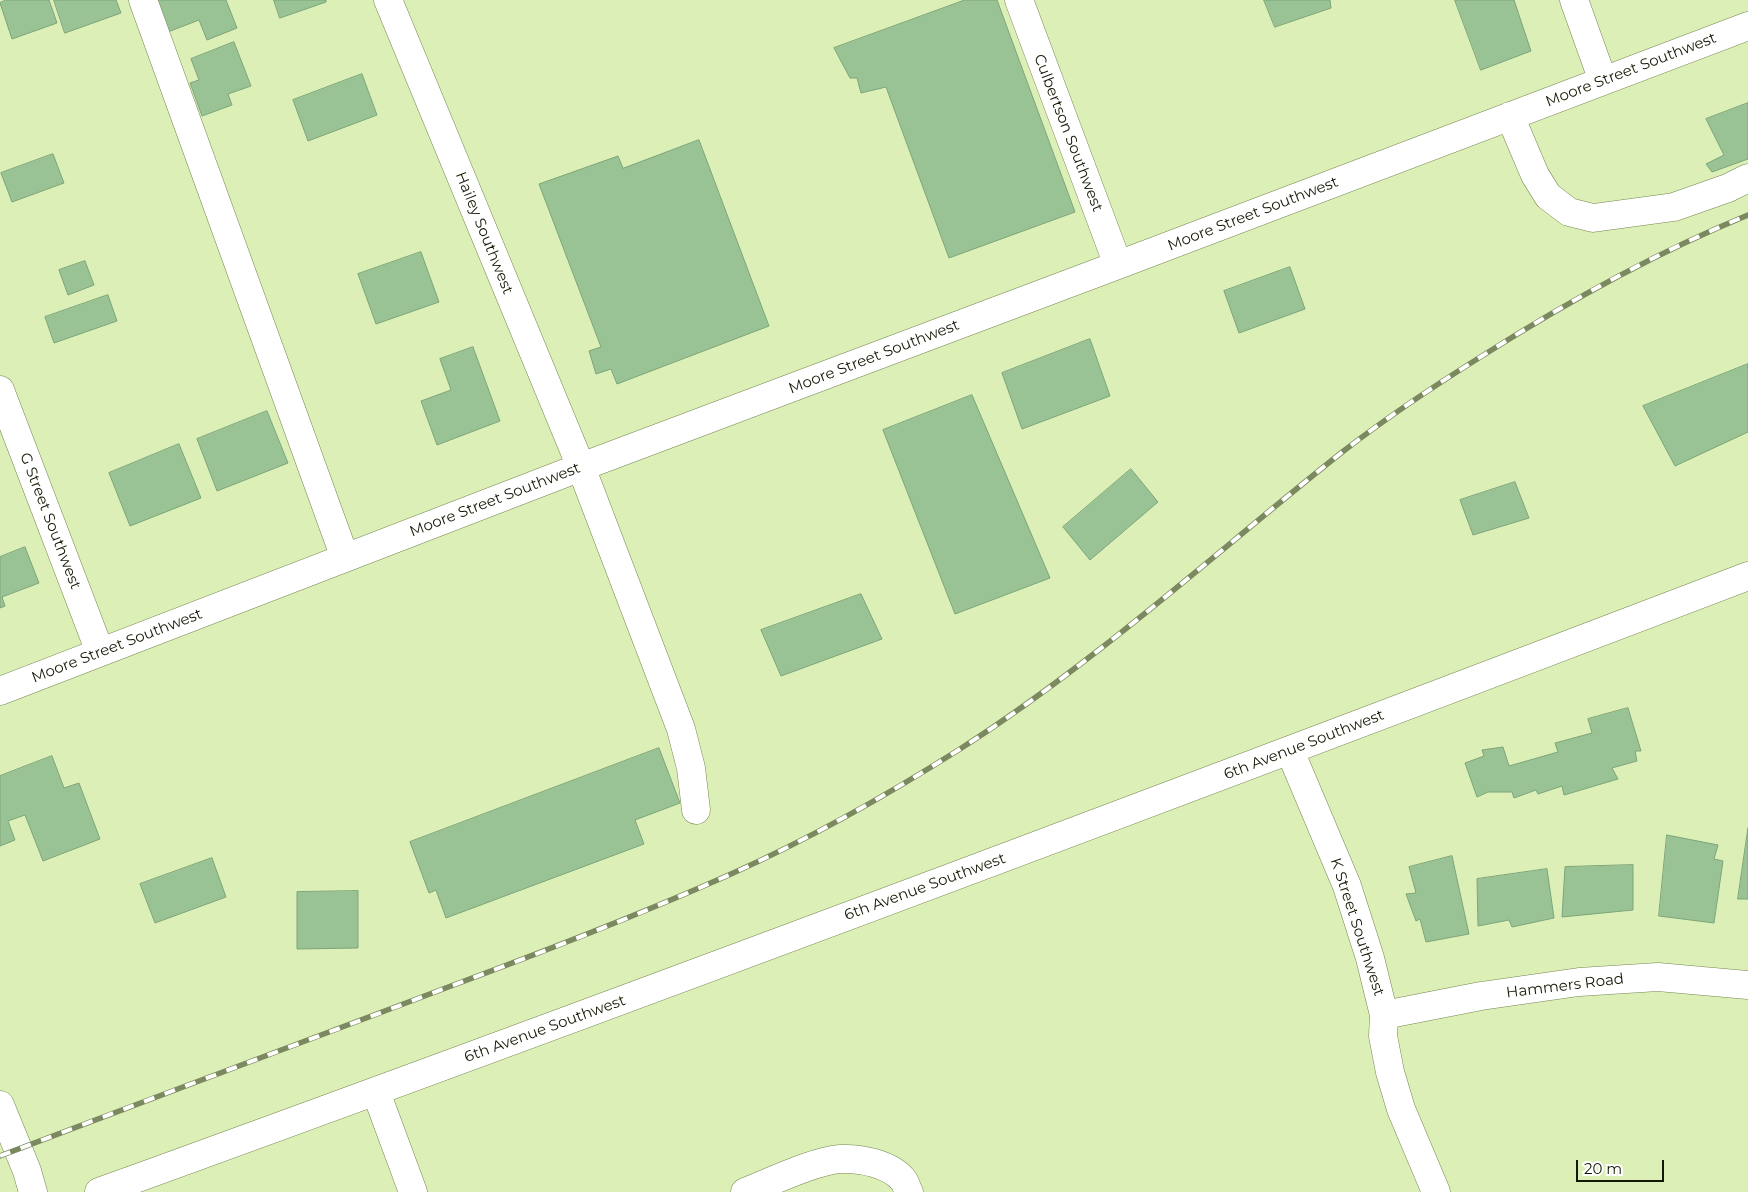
<!DOCTYPE html>
<html>
<head>
<meta charset="utf-8">
<style>
  body { margin:0 }
  #map { position:relative; width:1748px; height:1192px; overflow:hidden; background:#dcefb6; font-family:Montserrat,sans-serif }
  canvas { display:block }
  .scale { position:absolute; left:1576px; top:1160px; width:88px; height:22px; box-sizing:border-box; border:2px solid #131904; border-top:0; padding-left:6px; font-size:15px; line-height:18px; white-space:nowrap; color:#131904; -webkit-text-stroke:4px #fff; paint-order:stroke }
</style>
</head>
<body>
<div id="map">
<canvas width="1748" height="1192"></canvas>
<div class="scale">20 m</div>
</div>
<script>
const g = document.querySelector('canvas').getContext('2d');
g.lineJoin = 'round';
function paint(path, color) { g.fillStyle = color; g.fill(path, 'evenodd'); }
function strokePath(path, color, width, dash) { g.strokeStyle = color; g.lineWidth = width; g.lineCap = dash ? 'butt' : 'round'; g.setLineDash(dash || []); g.stroke(path); }
function write(font, color, halo, rows, align = 'center') {
  g.font = font + ' Montserrat,sans-serif'; g.lineWidth = 4; g.setLineDash([]); g.textBaseline = 'middle'; g.strokeStyle = halo; g.fillStyle = color; for (const [text, x, y, turn = 0] of rows) {
    g.save(); g.translate(x, y); g.rotate((+turn || 0) * Math.PI / 180); g.textAlign = isNaN(turn) ? turn : align; if (halo) g.strokeText(text, 0, 0); g.fillText(text, 0, 0); g.restore();
  }
}
const building = new Path2D(`
  M6,0H49L57,23L12,39L0,3Z
  M54,0H116L121,13L65,33Z
  M155,0H226L237,28L207,40L199,20L168,32Z
  M274,0H326V2L280,18Z
  M965,0H997L1075,212L949,258L886,87L861,93L857,78H850L834,48Z
  M1264,0H1330L1331,8L1275,27Z
  M1455,0H1514L1531,51L1481,70Z
  M234,42L251,86L228,94L232,105L202,116L190,83L199,80L191,59Z
  M362,74L377,115L308,141L293,100Z
  M1748,103V159L1712,172L1706,164L1724,155L1706,119Z
  M699,140L769,326L617,384L611,369L596,374L589,351L601,347L539,184L618,156L623,168Z
  M53,154L64,183L12,202L1,173Z
  M421,252L439,302L376,324L358,274Z
  M85,261L94,285L68,295L59,270Z
  M1290,267L1305,309L1239,333L1224,291Z
  M108,295L117,321L54,343L45,317Z
  M1090,339L1110,396L1022,429L1002,373Z
  M473,347L500,421L437,445L421,401L451,390L440,359Z
  M1748,364V432L1675,466L1643,406Z
  M972,395L1050,578L955,614L883,430Z
  M267,411L288,463L217,491L197,439Z
  M179,444L201,498L130,526L109,473Z
  M1131,469L1158,502L1090,560L1063,527Z
  M1515,482L1529,518L1473,535L1460,500Z
  M25,547L39,583L2,597L5,606L0,608V557Z
  M861,594L882,639L781,676L761,630Z
  M1628,708L1641,751H1635L1637,761L1612,768L1618,779L1564,795L1562,786L1538,794L1536,790L1514,798L1512,792H1488L1477,797L1465,763L1484,756L1482,750L1503,747L1509,766L1558,752L1555,743L1592,733L1588,719Z
  M659,748L680,803L635,820L644,844L446,918L436,890L429,893L410,842Z
  M52,756L64,788L79,783L100,839L43,861L25,815L8,821L15,840L0,846V776Z
  M1748,828V899H1738Z
  M1667,835L1718,845L1714,859L1723,861L1714,923L1659,916Z
  M1452,856L1469,934L1426,942L1420,919L1416,921L1406,894L1416,893L1409,867Z
  M212,858L226,897L155,923L140,884Z
  M1633,865V910L1562,917L1565,867Z
  M1547,869L1554,918L1512,927L1509,920L1478,926L1477,879Z
  M358,891V948L297,949V892Z`);
paint(building, '#99c395');
strokePath(building, '#7ca579', 1);
const minor = new Path2D(`
  M143,0L345,558
  M388,0L581,467L681,729L691,768L696,810
  M1019,0L1118,265
  M1574,0L1603,81
  M1510,116L1535,175L1548,196L1569,212L1593,218L1674,207L1728,188L1748,178
  M0,390L100,652
  M0,691L581,467L1118,265L1748,26
  M1290,751L1347,886L1370,958L1384,1015L1383,1036L1390,1072L1401,1109L1436,1192
  M1384,1015L1481,996L1579,982L1658,977L1748,985
  M376,1092L413,1192
  M0,1105L27,1171L33,1192
  M99,1192C651,992 1200,785 1748,576
  M745,1192C771,1182 814,1161 840,1159C861,1158 891,1164 904,1181C906,1184 907,1189 909,1192`);
strokePath(minor, '#768651', 29);
strokePath(minor, '#fff', 28);
const rail = new Path2D(`
  M0,1156C150,1099 301,1043 451,986C545,951 639,915 731,874C809,839 889,794 960,749C1096,662 1215,553 1341,453C1386,418 1434,386 1482,356C1567,302 1655,253 1748,215`);
strokePath(rail, '#7b8860', 5.5);
strokePath(rail, '#fff', 4, [11]);
write('15px', '#131904', '#fff', [
  ["Moore Street Southwest",1631,70,-21],
  ["Culbertson Southwest",1068,133,69],
  ["Moore Street Southwest",1253,214,-21],
  ["Hailey Southwest",484,233,68],
  ["Moore Street Southwest",874,357,-21],
  ["Moore Street Southwest",495,500,-21],
  ["G Street Southwest",50,521,69],
  ["Moore Street Southwest",117,646,-21],
  ["6th Avenue Southwest",1304,745,-21],
  ["6th Avenue Southwest",925,887,-20],
  ["K Street Southwest",1357,927,72],
  ["Hammers Road",1565,986,-7],
  ["6th Avenue Southwest",545,1029,-20]
]);
</script>
</body>
</html>
